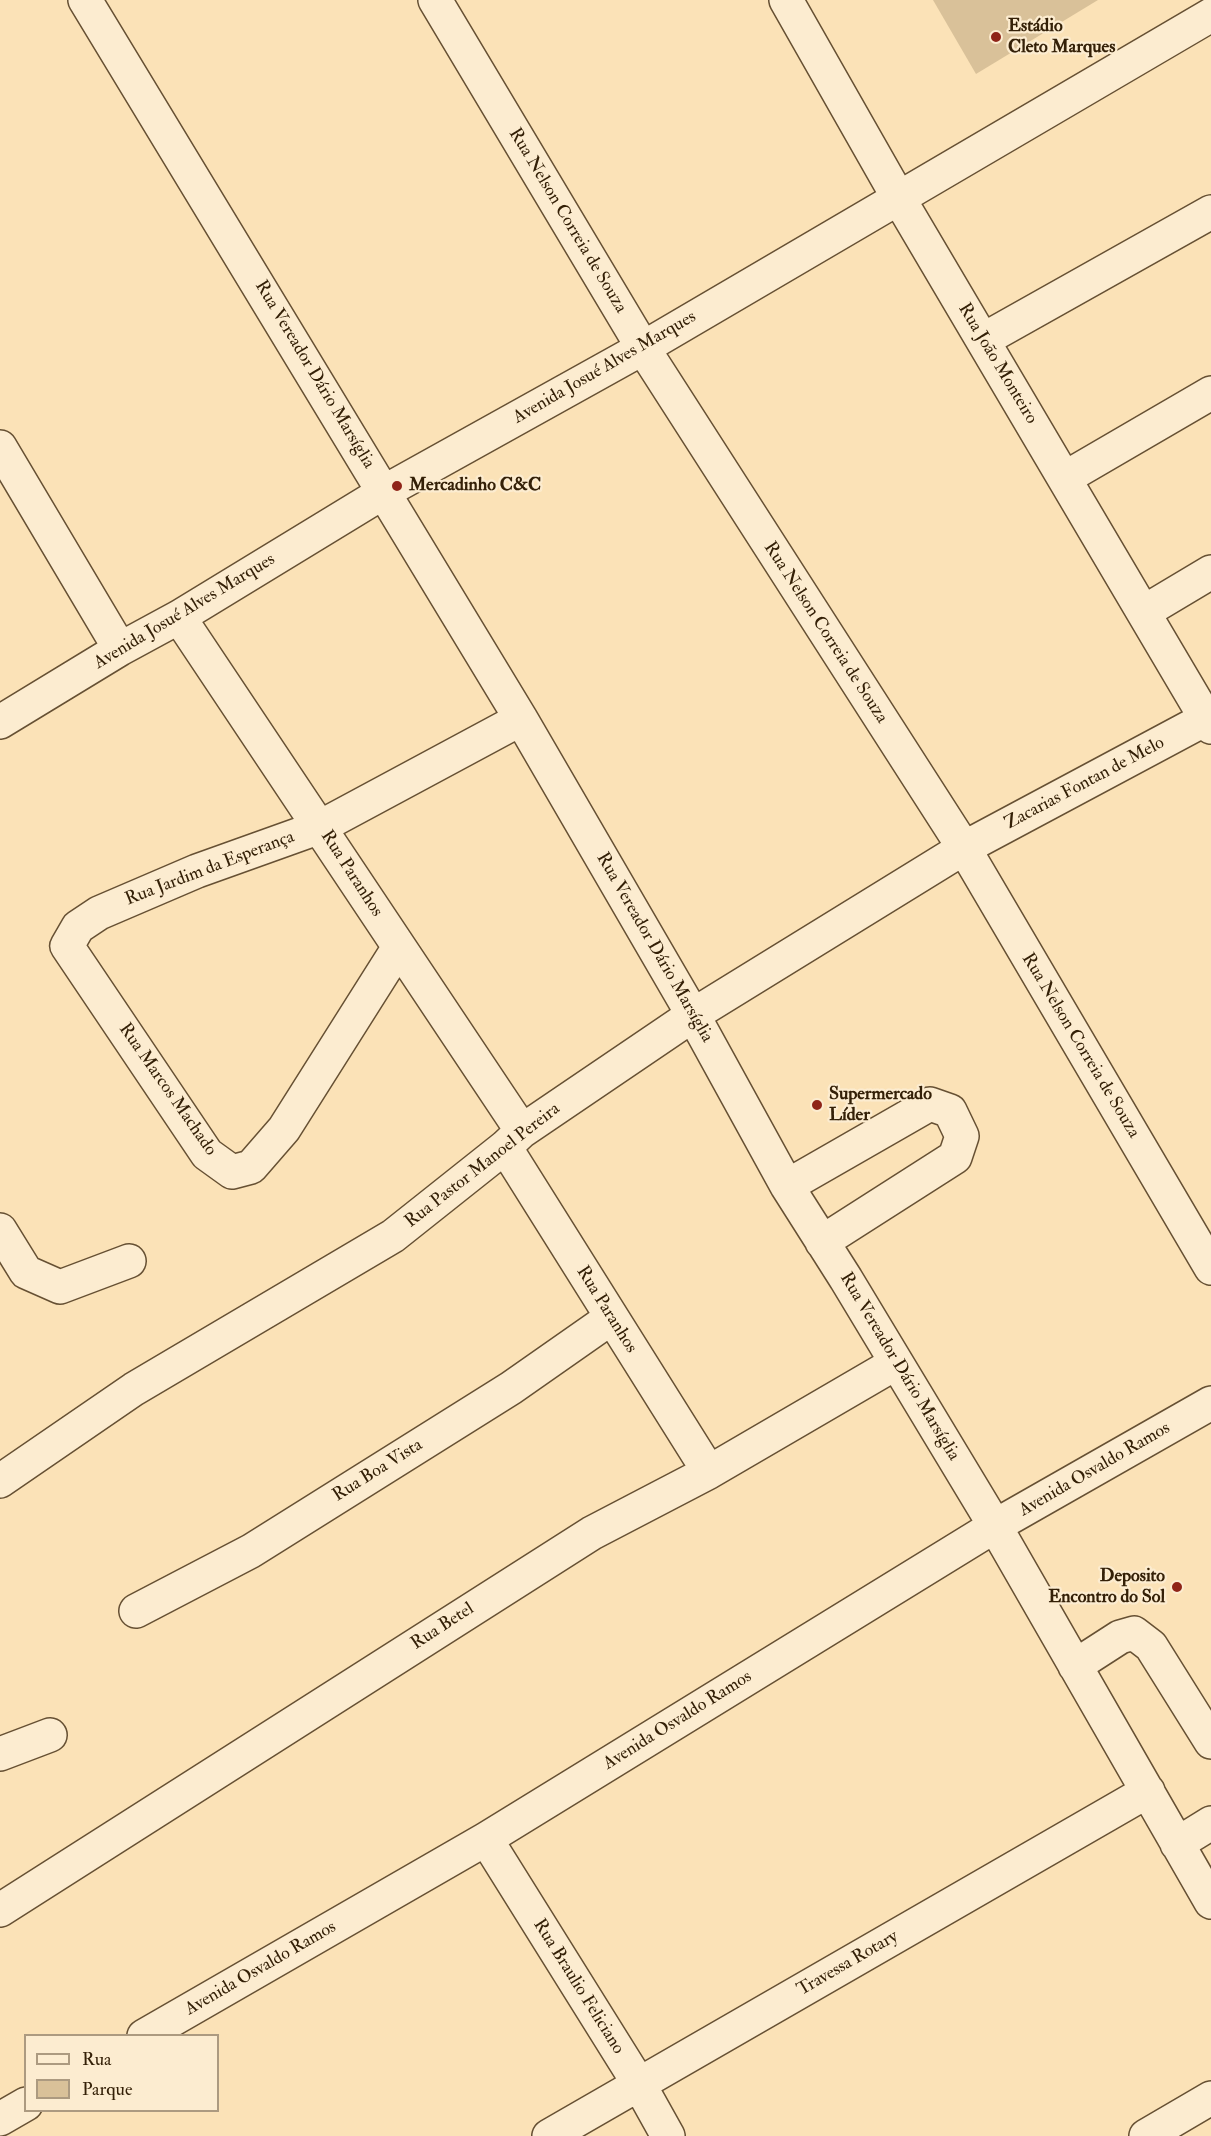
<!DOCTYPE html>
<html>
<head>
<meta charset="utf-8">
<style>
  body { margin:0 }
  #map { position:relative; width:1211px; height:2136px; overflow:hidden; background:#fbe2b7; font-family:"IM FELL Double Pica",serif }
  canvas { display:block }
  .legend { position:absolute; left:24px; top:2034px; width:195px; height:78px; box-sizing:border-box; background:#fcecd0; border:2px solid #ac9a80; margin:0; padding:8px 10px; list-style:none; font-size:18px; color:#342007 }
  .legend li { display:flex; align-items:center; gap:12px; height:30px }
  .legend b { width:30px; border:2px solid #ac9a80 }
</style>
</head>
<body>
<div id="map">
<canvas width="1211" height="2136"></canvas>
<ul class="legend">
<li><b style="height:8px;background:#fcecd0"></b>Rua</li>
<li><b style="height:16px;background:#d9c199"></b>Parque</li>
</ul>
</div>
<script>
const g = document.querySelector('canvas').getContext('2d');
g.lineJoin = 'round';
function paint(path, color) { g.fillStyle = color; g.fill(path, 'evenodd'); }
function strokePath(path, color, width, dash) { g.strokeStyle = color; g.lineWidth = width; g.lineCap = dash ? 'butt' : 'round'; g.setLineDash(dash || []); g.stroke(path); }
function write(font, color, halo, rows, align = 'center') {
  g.font = font + ' "IM FELL Double Pica",serif'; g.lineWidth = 4.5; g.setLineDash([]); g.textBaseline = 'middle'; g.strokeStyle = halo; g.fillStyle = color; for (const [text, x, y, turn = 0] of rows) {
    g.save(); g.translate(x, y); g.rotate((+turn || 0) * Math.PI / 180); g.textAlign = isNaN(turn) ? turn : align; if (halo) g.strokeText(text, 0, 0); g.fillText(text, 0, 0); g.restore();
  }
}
paint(new Path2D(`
  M933,0H1098L976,74Z`), '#d9c199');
const minor = new Path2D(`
  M85,0L521,719L693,1015L787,1186L846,1279L995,1526L1211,1902
  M435,0L643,348L964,848L1211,1268
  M786,0L898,197L1211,727
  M983,340L1211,212
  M0,447L120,649
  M1065,478L1211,393
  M1144,612L1211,572
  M179,617L522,1131
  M0,722L120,649L179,617L384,492L643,348L1211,15
  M399,947L284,1129L251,1167L232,1172L207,1154L67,946L78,927L99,913L197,871L320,827L521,719
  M505,1147L709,1472
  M787,1186L930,1104L950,1111L962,1136L955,1157L822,1242
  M0,1230L26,1272L60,1287L129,1261
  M0,1481L134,1389L393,1236L505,1147L522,1131L693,1015L964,848L1211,716
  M136,1611L251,1551L511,1388L611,1318
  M1075,1666L1120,1637L1134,1633L1151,1646L1211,1742
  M0,1754L50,1735
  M486,1839L639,2084L668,2136
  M1177,1844L1211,1823
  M0,1910L592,1533L709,1472L896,1363
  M144,2036L486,1839L995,1526L1211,1403
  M0,2119L26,2104
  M549,2136L1148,1791
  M1146,2136L1211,2098`);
strokePath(minor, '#665033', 36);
strokePath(minor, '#fcecd0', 33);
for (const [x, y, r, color] of [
  [996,37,6,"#8f2418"],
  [397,486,6,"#8f2418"],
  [817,1105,6,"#8f2418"],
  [1177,1587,6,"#8f2418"]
]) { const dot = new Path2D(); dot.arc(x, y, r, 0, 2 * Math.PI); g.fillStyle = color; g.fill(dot); strokePath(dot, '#fcecd0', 2); }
write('bold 18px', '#342007', '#fcecd0', [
  ["Estádio",1008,27],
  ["Cleto Marques",1008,48],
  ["Mercadinho C&C",409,486],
  ["Supermercado",829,1095],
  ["Líder",829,1116],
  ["Deposito",1165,1577,"right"],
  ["Encontro do Sol",1165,1598,"right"]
], 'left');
write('18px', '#342007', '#fcecd0', [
  ["Rua Nelson Correia de Souza",567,221,59],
  ["Rua João Monteiro",997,364,59],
  ["Avenida Josué Alves Marques",605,368,-30],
  ["Rua Vereador Dário Marsíglia",314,375,59],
  ["Avenida Josué Alves Marques",185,612,-31],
  ["Rua Nelson Correia de Souza",825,633,57],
  ["Zacarias Fontan de Melo",1085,784,-28],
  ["Rua Jardim da Esperança",210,869,-21],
  ["Rua Paranhos",351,874,57],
  ["Rua Vereador Dário Marsíglia",654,948,60],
  ["Rua Nelson Correia de Souza",1080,1046,59],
  ["Rua Marcos Machado",167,1090,55],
  ["Rua Pastor Manoel Pereira",483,1166,-38],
  ["Rua Paranhos",606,1310,58],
  ["Rua Vereador Dário Marsíglia",899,1367,59],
  ["Avenida Osvaldo Ramos",1095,1470,-30],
  ["Rua Boa Vista",378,1471,-32],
  ["Rua Betel",443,1627,-33],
  ["Avenida Osvaldo Ramos",678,1721,-32],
  ["Travessa Rotary",848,1964,-30],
  ["Avenida Osvaldo Ramos",261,1969,-30],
  ["Rua Braulio Feliciano",578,1987,58]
]);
</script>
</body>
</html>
